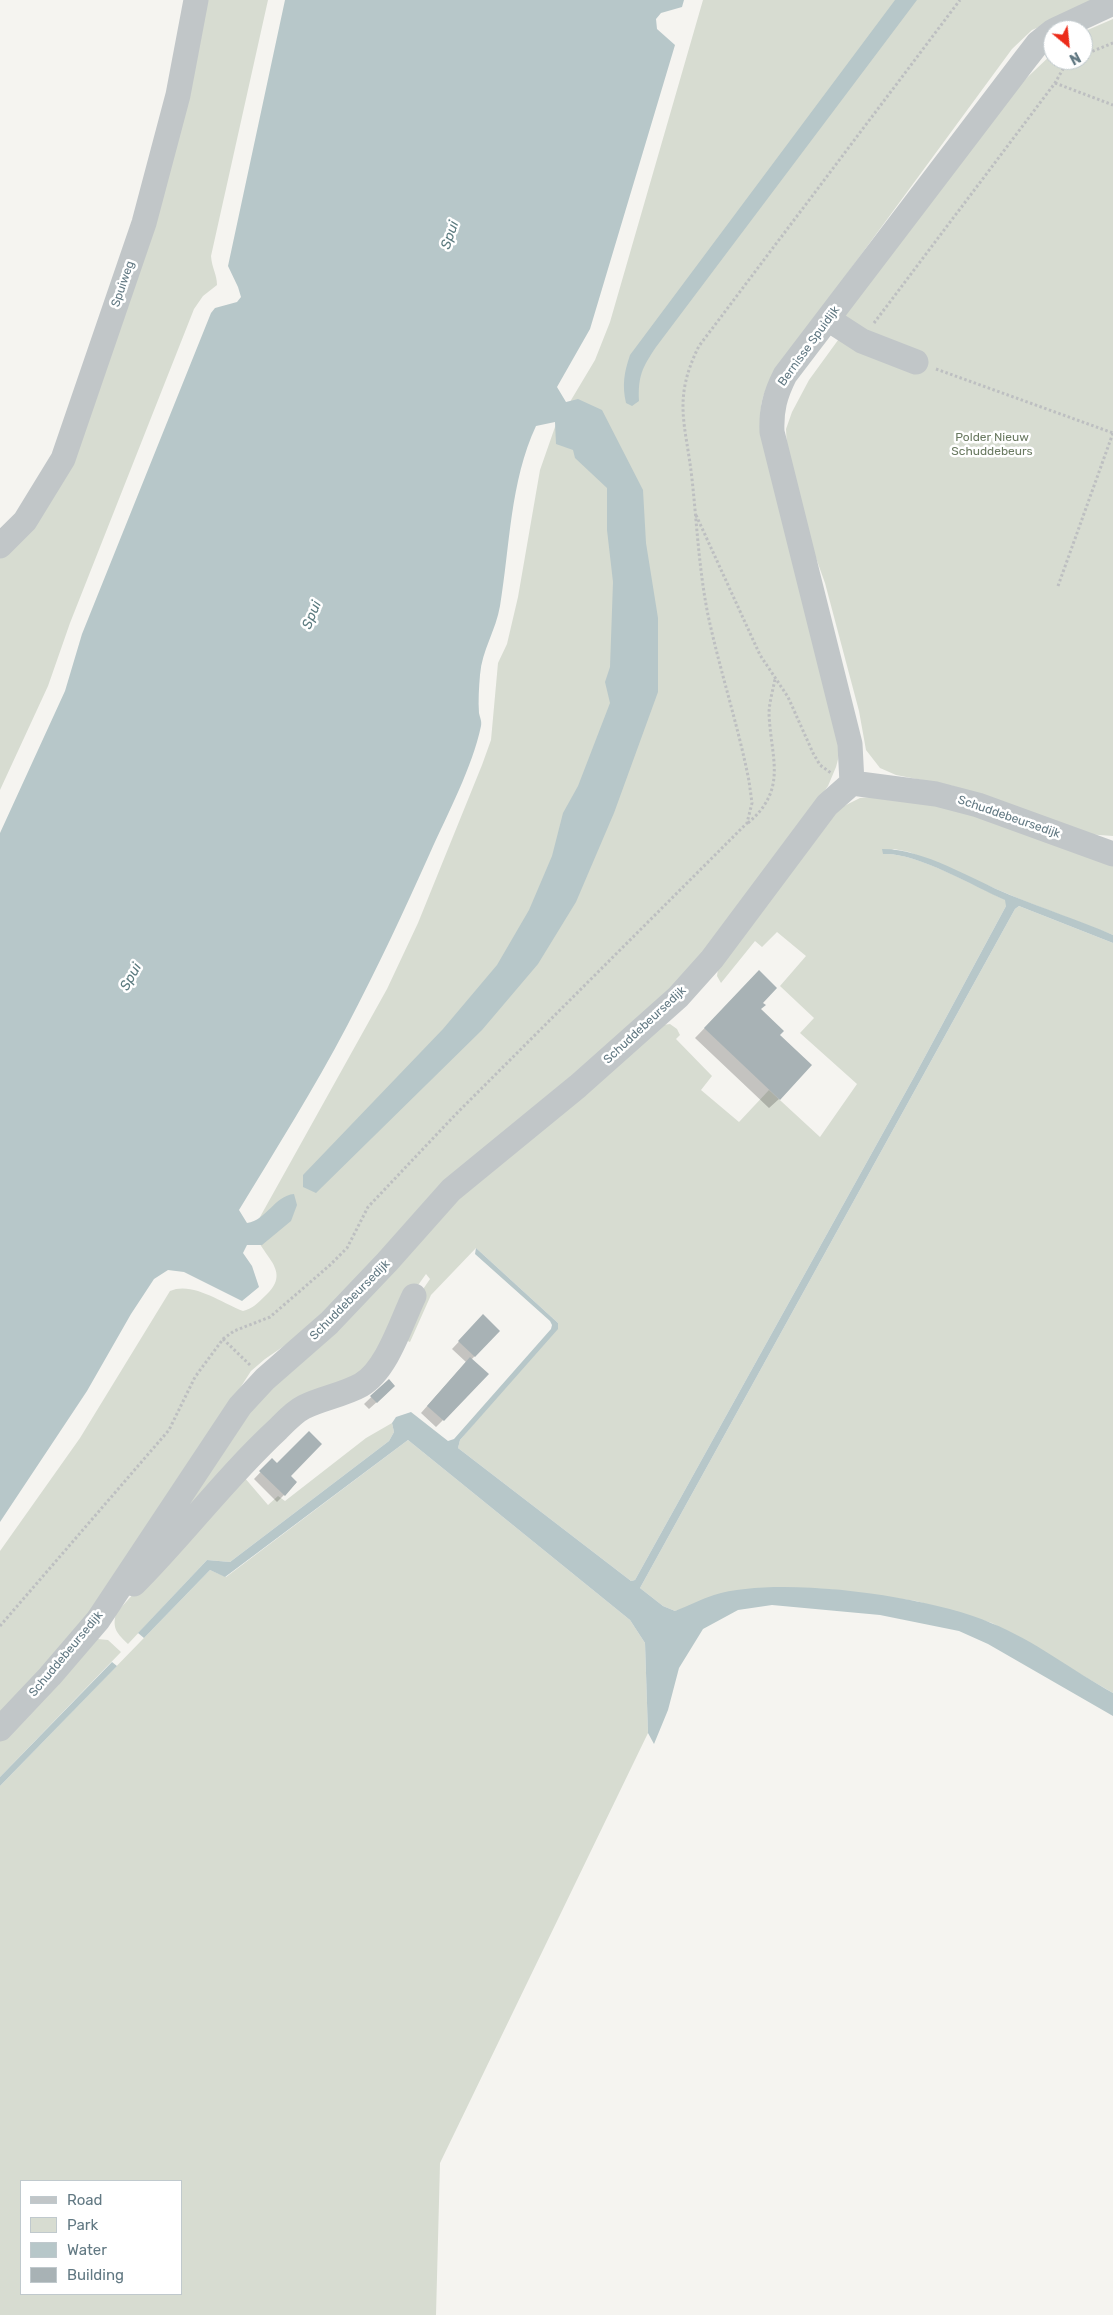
<!DOCTYPE html>
<html>
<head>
<meta charset="utf-8">
<style>
  body { margin:0 }
  #map { position:relative; width:1113px; height:2315px; overflow:hidden; background:#f5f4f0; font-family:Rubik,sans-serif }
  canvas { display:block }
  .legend { position:absolute; left:20px; top:2180px; width:162px; height:115px; box-sizing:border-box; background:#fff; border:1px solid #c0c9cd; margin:0; padding:6px 9px; list-style:none; font-size:15px; color:#627983 }
  .legend li { display:flex; align-items:center; gap:10px; height:25px }
  .legend b { width:25px; border:1px solid #c0c9cd }
  .north { position:absolute; left:1043px; top:20px; width:50px; height:50px; box-sizing:border-box; background:#fff; border:1px solid #c0c9cd; border-radius:50%; rotate:152deg; font-size:14px; font-weight:700; line-height:20px; text-align:center; color:#627983 }
  .north::after { content:''; display:block; margin:auto; width:18px; height:22px; background:#ec2b19; clip-path:polygon(50% 0,100% 100%,50% 72%,0 100%) }
</style>
</head>
<body>
<div id="map">
<canvas width="1113" height="2315"></canvas>
<ul class="legend">
<li><b style="height:6px;background:#c1c6c8"></b>Road</li>
<li><b style="height:14px;background:#d7dcd1"></b>Park</li>
<li><b style="height:14px;background:#b7c7c9"></b>Water</li>
<li><b style="height:14px;background:#a8b2b5"></b>Building</li>
</ul>
<div class="north">N</div>
</div>
<script>
const g = document.querySelector('canvas').getContext('2d');
g.lineJoin = 'round';
function paint(path, color) { g.fillStyle = color; g.fill(path, 'evenodd'); }
function strokePath(path, color, width, dash) { g.strokeStyle = color; g.lineWidth = width; g.lineCap = dash ? 'butt' : 'round'; g.setLineDash(dash || []); g.stroke(path); }
function write(font, color, halo, rows, align = 'center') {
  g.font = font + ' Rubik,sans-serif'; g.lineWidth = 5; g.setLineDash([]); g.textBaseline = 'middle'; g.strokeStyle = halo; g.fillStyle = color; for (const [text, x, y, turn = 0] of rows) {
    g.save(); g.translate(x, y); g.rotate((+turn || 0) * Math.PI / 180); g.textAlign = isNaN(turn) ? turn : align; if (halo) g.strokeText(text, 0, 0); g.fillText(text, 0, 0); g.restore();
  }
}
paint(new Path2D(`
  M202,0H268L211,256C212,269 217,274 217,285L203,296L194,309L70,623L48,686L0,790V555L46,502Z
  M703,0H1104L1032,30L1012,49L775,372C756,405 760,410 765,447L842,744L836,767L828,786L713,949L306,1331L265,1359L251,1371L95,1614L0,1716V1551L80,1438L170,1291C192,1281 222,1303 243,1311C252,1309 258,1303 265,1296C297,1268 253,1253 255,1226L387,989L418,923L482,765L491,740L498,663L507,644L518,597L540,470L555,427L595,360L610,322Z
  M1113,19V836L1086,834L953,786L896,775L880,768L866,750L859,711L825,583L807,533L787,451L786,429L792,412L809,380L841,336L815,321L1014,90L1053,53V60H1083V32Z
  M891,795L973,809L1113,863V935L1022,900L909,852L894,849L883,854C916,852 974,886 1006,900V906L914,1077L635,1580L631,1581L458,1448L460,1440L558,1323L476,1248L431,1295L410,1342L398,1337L415,1301L430,1279L426,1274L406,1302L371,1371L303,1403L132,1578L245,1412L426,1228L655,1026L670,1024L677,1029L680,1035L676,1039L712,1076L701,1090L739,1122L769,1090L820,1137L857,1084L800,1033L814,1018L780,986L806,956L777,932L762,947L755,941L721,983L717,976L719,961L838,809L860,798Z
  M1019,906L1113,943V1693L992,1623L916,1601L827,1589L762,1588L675,1611L663,1606L640,1588L1015,909Z
  M392,1423L394,1432L389,1441L230,1562L207,1560L128,1644C117,1633 112,1629 116,1613L187,1535L244,1477L268,1505L278,1496L285,1501L366,1438Z
  M408,1440L630,1620L645,1643L648,1733L440,2163L436,2315H0V1786L210,1570L226,1577ZM21,2181H181V2294H21Z
  M98,1639L108,1640L121,1652L0,1777V1738L91,1641Z`), '#d7dcd1');
paint(new Path2D(`
  M285,0H684L682,7L661,13L656,19L657,29L675,45L590,329L557,387L566,402L578,399L602,410L643,490L646,543L658,618V692L614,813L576,902L538,964L482,1030L316,1193L303,1187V1175L443,1029L497,965L529,910L552,856L563,813L578,786L610,703L605,682L610,667L613,582L607,530V488L575,458L573,450L556,444L555,422L536,426C510,482 510,546 500,606C496,630 482,650 480,675C479,687 478,701 479,713C480,718 482,721 481,726C472,768 448,813 430,853C404,911 377,969 347,1026C314,1089 276,1149 239,1210L247,1223C267,1220 274,1196 294,1194L297,1205L291,1221L262,1245H247L243,1253L252,1266L259,1287L242,1301L184,1272L168,1270L154,1279L131,1314L87,1391L0,1522V833L65,691L82,634L211,313L215,308L237,302L241,297L238,287L228,266Z
  M895,0H917L656,347C642,368 638,376 639,401L632,406L626,403C622,385 624,373 630,355Z
  M882,849C925,849 971,879 1010,895C1044,909 1079,920 1113,935V943L1019,906L1015,909L640,1588L663,1606L675,1611C688,1606 701,1599 714,1595C779,1575 929,1596 991,1623C1034,1640 1073,1671 1113,1693V1716L988,1644L959,1631L880,1615L772,1605L738,1610L703,1629L679,1668L668,1710L654,1744L648,1733L645,1643L630,1620L408,1440L225,1577L210,1570L144,1638L138,1633L207,1560L230,1562L389,1441L394,1432L392,1423L396,1417L411,1412L448,1441L454,1439L551,1329L552,1325L550,1321L475,1254L476,1248L558,1323V1329L460,1440L458,1448L631,1581L635,1580L914,1077L1006,906L1005,900C973,886 916,852 883,854Z
  M112,1662L117,1666L0,1786V1777Z`), '#b7c7c9');
paint(new Path2D(`
  M749,982L761,1003L760,1009L779,1035V1099L769,1108L695,1038Z
  M483,1316L499,1331L471,1360L443,1420L436,1427L421,1413L466,1362L452,1349Z
  M388,1381L387,1393L369,1409L364,1404Z
  M272,1460L296,1483L277,1502L254,1479Z`), '#0003');
paint(new Path2D(`
  M759,970L777,988L763,1003L766,1005L761,1009L784,1031L780,1035L812,1065L780,1100L704,1028Z
  M483,1314L500,1331L475,1357L458,1341Z
  M470,1357L489,1374L444,1421L427,1406Z
  M389,1379L395,1386L377,1403L370,1396Z
  M309,1431L322,1444L291,1476L297,1482L285,1496L259,1471L272,1458L277,1463Z`), '#a8b2b5');
strokePath(new Path2D(`
  M1083,55L1113,43
  M1055,83L1113,105
  M874,323L1055,83L1063,69L1075,60
  M936,369L1113,433
  M696,515L760,655L788,697L813,753L820,765L831,773
  M1058,586L1113,433
  M748,823C788,789 771,759 769,714C769,703 773,690 775,679
  M223,1339L250,1365
  M0,1626L169,1430L195,1377L223,1339L234,1331L270,1317L330,1265L347,1248L368,1207L456,1114L747,823L752,803L749,781C738,725 720,671 708,615C699,570 697,525 692,479C686,424 672,400 699,346L960,0`), '#bdbfc1', 3, [2.5, 2.5]);
strokePath(new Path2D(`
  M1055,30L1113,3
  M828,319L862,341L916,362
  M0,546L25,521L63,459L144,223L178,95L196,0
  M852,783L850,744L772,432C771,410 775,395 785,375L1024,61L1038,43L1053,31
  M134,1584C184,1534 226,1477 278,1429C286,1421 294,1412 304,1407C322,1398 343,1395 361,1385C387,1370 401,1323 414,1296
  M0,1729L50,1676L98,1620L240,1406L265,1379L329,1323L387,1262L451,1190L578,1086L678,997L712,959L827,805L852,783L936,794L978,805L1113,854`), '#c1c6c8', 25);
write('12px', '#627983', '#fff', [
  ["Spuiweg",123,284,-71],
  ["Bernisse Spuidijk",809,346,-54],
  ["Schuddebeursedijk",1009,817,19],
  ["Schuddebeursedijk",645,1025,-43],
  ["Schuddebeursedijk",350,1300,-45],
  ["Schuddebeursedijk",66,1654,-50]
]);
write('12px', '#6a7a61', '#fff', [
  ["Polder Nieuw",992,438],
  ["Schuddebeurs",992,452]
]);
write('italic 14px', '#5d7c80', '#fff', [
  ["Spui",450,235,-71],
  ["Spui",312,615,-68],
  ["Spui",131,977,-61]
]);
</script>
</body>
</html>
